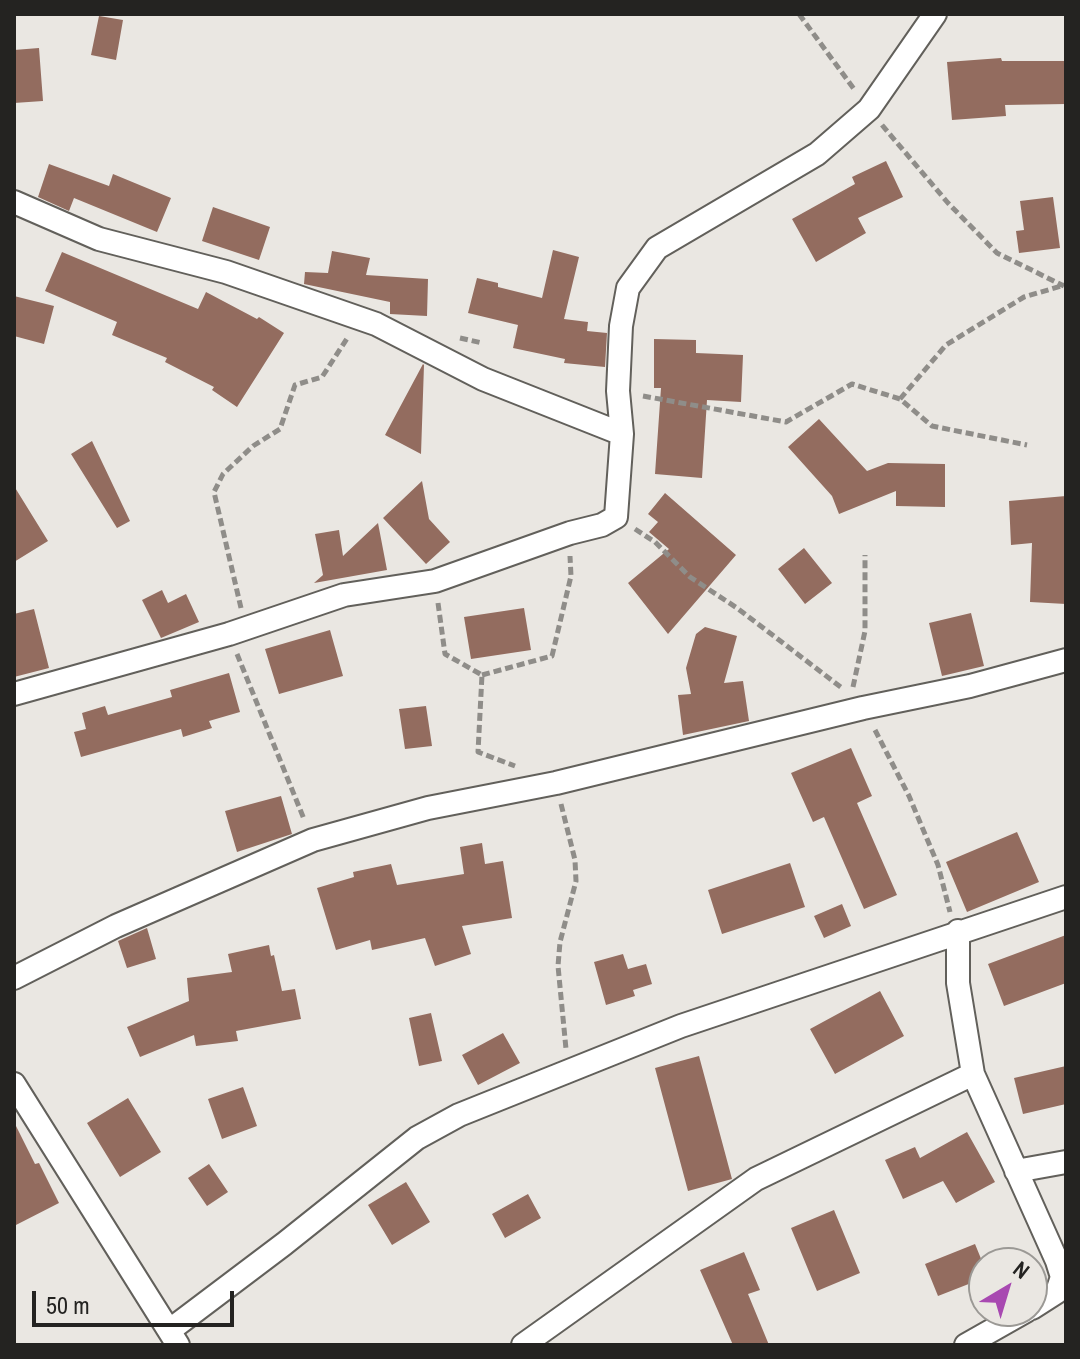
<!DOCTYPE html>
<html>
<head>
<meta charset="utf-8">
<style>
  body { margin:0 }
  #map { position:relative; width:1080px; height:1359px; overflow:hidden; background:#eae7e2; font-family:"Archivo Narrow",sans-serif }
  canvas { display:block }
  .frame { position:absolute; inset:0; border:16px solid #242321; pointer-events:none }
  .north { position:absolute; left:968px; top:1247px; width:80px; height:80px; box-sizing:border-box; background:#eae7e2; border:2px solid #9b9995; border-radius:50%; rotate:38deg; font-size:22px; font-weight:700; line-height:32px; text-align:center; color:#242321 }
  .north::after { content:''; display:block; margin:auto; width:28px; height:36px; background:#a849b1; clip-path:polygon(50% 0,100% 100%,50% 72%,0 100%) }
  .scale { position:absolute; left:32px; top:1291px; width:202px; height:36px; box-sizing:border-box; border:4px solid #242321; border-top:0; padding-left:10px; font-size:24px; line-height:28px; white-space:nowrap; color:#242321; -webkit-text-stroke:6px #eae7e2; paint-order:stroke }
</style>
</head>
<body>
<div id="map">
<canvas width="1080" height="1359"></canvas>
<div class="frame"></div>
<div class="north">N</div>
<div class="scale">50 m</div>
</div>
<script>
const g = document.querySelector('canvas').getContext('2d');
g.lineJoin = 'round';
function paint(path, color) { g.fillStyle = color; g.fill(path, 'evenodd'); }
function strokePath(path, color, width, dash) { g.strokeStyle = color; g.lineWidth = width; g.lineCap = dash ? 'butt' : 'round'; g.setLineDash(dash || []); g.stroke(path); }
paint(new Path2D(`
  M99,16L123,20L116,60L91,55Z
  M39,48L43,101L14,103V50Z
  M1001,58L1002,61H1066V104L1005,105L1006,116L952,120L947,62Z
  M886,161L903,197L858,218L866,233L816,262L792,219L855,184L852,177Z
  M49,164L109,186L113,174L171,198L157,232L74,198L69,211L38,197Z
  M1053,197L1060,248L1019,253L1016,231L1024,230L1020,201Z
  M213,207L270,227L259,260L202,241Z
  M553,250L579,257L564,319L588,322L587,331L607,333L605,367L564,363L565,359L513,348L518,325L468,313L477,278L498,283V287L542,298Z
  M332,251L370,258L366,275L428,279L427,316L390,314V302L304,284L305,272L328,273Z
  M62,252L198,309L206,292L257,319L259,317L284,333L237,407L212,390L214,387L165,362L167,358L112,335L117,322L45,291Z
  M14,296L54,306L44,344L14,336Z
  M654,339L696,340V353L743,355L741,402L707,400L702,478L655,474L661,388H654Z
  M423,364L424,365L421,454L385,435Z
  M819,419L867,471L888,463L945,464V507L896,506V491L839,514L832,496L788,447Z
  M92,441L130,521L117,528L71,454Z
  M422,481L429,519L450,542L426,564L383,518Z
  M14,486L48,541L14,562Z
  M665,493L736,555L668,634L628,583L669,549L649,532L658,522L648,514Z
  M1066,496V604L1030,602L1032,543L1011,545L1009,501Z
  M378,523L387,570L314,583L323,575L315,534L339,530L343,556Z
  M804,548L832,583L805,604L778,569Z
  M162,590L168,603L186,594L199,622L161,638L142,600Z
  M524,608L531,650L471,659L464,617Z
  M34,609L49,668L14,677V614Z
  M971,613L984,666L942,676L929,623Z
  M705,627L737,636L724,683L743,681L749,721L683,735L678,695L691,694L686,668L696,634Z
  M330,630L343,676L279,694L265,649Z
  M229,673L240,712L209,721L212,728L183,737L181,729L81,757L74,732L86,729L82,713L105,706L108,715L172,697L170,690Z
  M426,706L432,746L405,749L399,709Z
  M851,748L872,796L857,803L897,895L864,909L824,817L813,822L791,773Z
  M281,796L292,834L237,852L225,811Z
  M1017,832L1039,882L967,912L946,862Z
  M482,843L485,864L503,861L512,918L462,926L471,954L435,966L425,938L372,950L370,940L336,950L317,888L354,877L353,872L391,864L397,885L464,874L460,847Z
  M790,863L805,907L722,934L708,890Z
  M842,904L851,926L824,938L814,916Z
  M147,928L156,959L127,968L118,941Z
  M1066,935V983L1004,1006L988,964Z
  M269,945L271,956L274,955L282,991L295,989L301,1019L236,1031L238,1041L196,1046L194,1035L140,1057L127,1027L189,1001L187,978L232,972L228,954Z
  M623,954L628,969L646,964L652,984L633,990L635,996L606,1005L594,962Z
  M880,991L904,1036L835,1074L810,1029Z
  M431,1013L442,1061L419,1066L409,1018Z
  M503,1033L520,1063L478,1085L462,1055Z
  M699,1056L732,1179L688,1191L655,1068Z
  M1066,1066V1104L1023,1114L1014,1078Z
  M243,1087L257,1126L222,1139L208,1099Z
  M128,1098L161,1152L120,1177L87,1123Z
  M14,1122L35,1164L39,1163L59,1203L14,1226Z
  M967,1132L995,1182L956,1203L943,1181L903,1199L885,1160L915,1147L920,1158Z
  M209,1164L228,1192L207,1206L188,1178Z
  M406,1182L430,1222L392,1245L368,1205Z
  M528,1194L541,1218L505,1238L492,1214Z
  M834,1210L860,1273L817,1291L791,1228Z
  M975,1244L984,1266V1278L938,1296L925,1264Z
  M744,1252L760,1290L748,1294L769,1345H733L700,1270Z`), '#936c5f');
const street = new Path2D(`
  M14,202L99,239L226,272L376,324L483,379L622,434
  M14,694L229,634L344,595L435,581L570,533L602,525L616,517L622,434L618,391L621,326L628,288L657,248L817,154L869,109L935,14
  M958,931V983L973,1074L1057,1261L1062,1277L1057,1292L1032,1308
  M14,978L116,926L313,840L428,808L556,783L863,708L970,686L1066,660
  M14,1084L178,1345
  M1016,1171L1066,1162
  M170,1330L284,1244L417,1138L459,1115L681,1026L1066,897
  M523,1345L756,1179L973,1074
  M966,1345L1026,1311`);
strokePath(street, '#62605b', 26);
strokePath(new Path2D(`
  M799,14L854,89
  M882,125L948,203L997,253L1064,286
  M460,338L482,343
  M643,396L786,422L852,384L900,399L932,426L1027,445
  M900,399L946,345L1024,297L1065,285
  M635,529L655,542L690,577L737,608L842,688
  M438,603L445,654L482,675L478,752L515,766
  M241,608L214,492L223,474L253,446L280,429L295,385L322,377L348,337
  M237,654L304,819
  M482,675L552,656L571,576L570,556
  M853,687L865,631V555
  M875,730L909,796L938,865L950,912
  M561,804L575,860L576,881L560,942L558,966L566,1049`), '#8f8d89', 5, [8, 4]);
strokePath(street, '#fff', 22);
</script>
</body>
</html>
